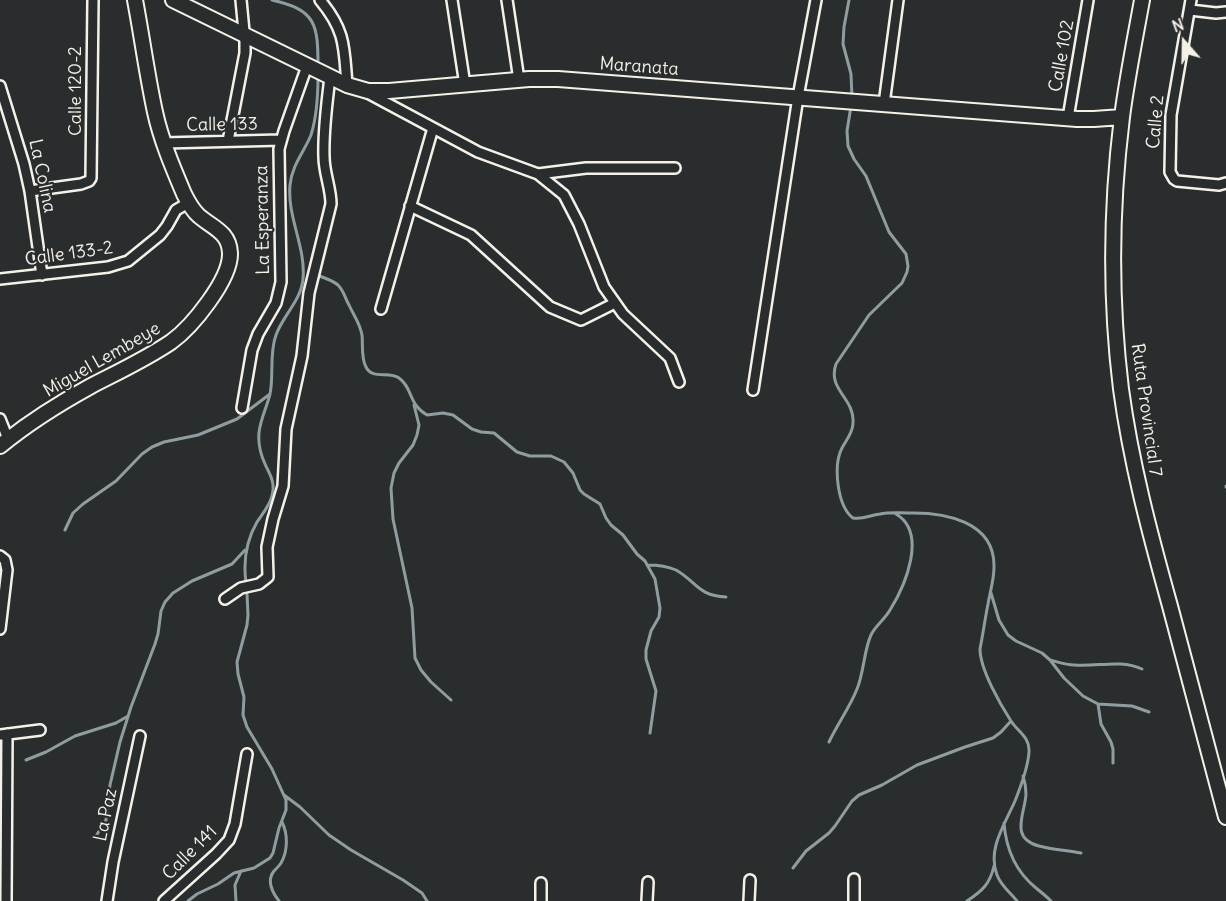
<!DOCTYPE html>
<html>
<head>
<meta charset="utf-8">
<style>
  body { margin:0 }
  #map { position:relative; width:1226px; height:901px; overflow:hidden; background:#2a2d2e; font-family:Delius,sans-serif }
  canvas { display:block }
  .north { position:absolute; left:1154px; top:12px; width:60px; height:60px; -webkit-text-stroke:4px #2a2d2e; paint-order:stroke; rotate:340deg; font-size:16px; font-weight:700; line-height:24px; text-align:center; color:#f4f1e8 }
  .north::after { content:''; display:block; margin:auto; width:21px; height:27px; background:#f4f1e8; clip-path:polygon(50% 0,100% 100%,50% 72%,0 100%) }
</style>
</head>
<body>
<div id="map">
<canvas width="1226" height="901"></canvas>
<div class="north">N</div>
</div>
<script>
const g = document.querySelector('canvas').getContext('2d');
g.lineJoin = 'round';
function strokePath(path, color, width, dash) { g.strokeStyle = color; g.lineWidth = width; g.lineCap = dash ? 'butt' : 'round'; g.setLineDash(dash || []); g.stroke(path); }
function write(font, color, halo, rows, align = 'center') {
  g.font = font + ' Delius,sans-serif'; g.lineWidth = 4.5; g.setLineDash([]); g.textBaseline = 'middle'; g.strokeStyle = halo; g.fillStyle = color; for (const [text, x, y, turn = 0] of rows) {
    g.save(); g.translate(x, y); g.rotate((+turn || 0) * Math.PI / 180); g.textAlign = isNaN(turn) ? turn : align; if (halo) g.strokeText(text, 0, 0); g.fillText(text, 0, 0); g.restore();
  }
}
strokePath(new Path2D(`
  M272,0C316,10 318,24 318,67
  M849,0L844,27L843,44L851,74L852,97
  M851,106L847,131L848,146L854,159L866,176L889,232L906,254L908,266L907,272L902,283L869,315L836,364C827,390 855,398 853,423C853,433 846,440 842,448C833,465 837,506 853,518C863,520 870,515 880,514C889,512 898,513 908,513C944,512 995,521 994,567C994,580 990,592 988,604C985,619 983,634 980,649C980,669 1000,704 1011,721C1018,732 1030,737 1029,752C1028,768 1021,786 1015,801C1005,824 987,849 997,875C1001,886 1010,892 1017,901
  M317,275C324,278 332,280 338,285C344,291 345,298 349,305C354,316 360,323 362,335C363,345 361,358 366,367C372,380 389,371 399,378C413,388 408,404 427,415L443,413L453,415L472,429L481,432L494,433L517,452L530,456H551L564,462L573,473L580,490L584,494L600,504L606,518L611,525L623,535L637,554L645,561L655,579L660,608L659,617L651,631L646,650V659L656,691L650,733
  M414,405L419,425L417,435L413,445L399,463L394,473L391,488L393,519L412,608L415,658L421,670L431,682L451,700
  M1226,487V486
  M65,530L73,513L83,504L116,481L142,454L152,447L164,442L198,435L237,419L270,394
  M647,565C657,565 667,566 676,570C697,582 698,596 726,597
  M246,583C243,561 246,541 257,522C264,512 272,502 273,490C274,480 269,473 265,464C261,455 258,443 259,433C260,420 267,407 270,394C274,375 269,354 276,335C283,315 301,301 303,279C306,247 287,217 290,185C292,165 304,152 311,135C317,116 318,96 318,76
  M991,593L999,620L1008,635L1016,641L1042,653L1050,660L1064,678L1083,696L1098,704L1132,706L1149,712
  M1050,660C1058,662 1066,665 1074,665C1098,667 1120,659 1142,669
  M1098,704L1101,724L1111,742L1113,749V763
  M829,742C838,723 850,707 857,689C864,672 864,650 871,635C875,626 885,619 890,610C905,586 928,533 896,514
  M26,760L46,752L75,736L116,723L128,716
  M1023,776C1025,782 1026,787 1026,794C1025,814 1009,838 1039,846C1053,850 1068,850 1081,853
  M284,795L300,807L329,835L351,850L403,880L422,893L427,901
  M1004,823C1006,849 1015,871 1036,888C1041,892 1046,896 1051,901
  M96,836L106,820L110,785L120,742L131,707L155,644L158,634L161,611L165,602L173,593L192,581L232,564L245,550
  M793,868L806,851L829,833L835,826L852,801L859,795L882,785L917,765L965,747L993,738L1001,732L1011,721
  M188,901L197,894L218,884L234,873L254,868L270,858L273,853L279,828L286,810V800L272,769L247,727L243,715L244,697L238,674L237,662L247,625L248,615L247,594
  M236,901L235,885L241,871
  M279,901C272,892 266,881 274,871C276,869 279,866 281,863C288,851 288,834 282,822
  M967,901C982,891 990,884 994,866`), '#8f9da1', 3);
const street = new Path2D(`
  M320,0C346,31 344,48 347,85
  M452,0L465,85
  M507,0L519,80
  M1191,0L1171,115L1170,172L1174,179L1177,181L1219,185L1226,183
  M1190,10L1216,13L1226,12
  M0,86L24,164L30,191L42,275
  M366,92L478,152L538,174L564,195L579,224L604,287L623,314L670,358L679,382
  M884,104L898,0
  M1068,118L1088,0
  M228,141L245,53V42L241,0
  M164,143L281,140
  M538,174L586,168H675
  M30,191L81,184L89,181L91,178L93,0
  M410,206L471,235L550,307L581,320L615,303
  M0,279L108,267L128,261L160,235L167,226L176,210L188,203
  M381,309L433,128
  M753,390L798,97L816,0
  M242,408L252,350L258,334L276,303L281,282L279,149L284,131L307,66
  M0,419L8,439
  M0,556L5,560L7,570L0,629
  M225,599L241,588L259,584L268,577L267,547L273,519L283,486L286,429L302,356L309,293L331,204C331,188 324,173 324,157C323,130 327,103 330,77
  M0,735L40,730
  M6,901L7,734
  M107,901L113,862L140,736
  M164,901L216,854L229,840L235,824L247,754
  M541,901V883
  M647,901L648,882
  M749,901L750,880
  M854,901V879`);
const secondary = new Path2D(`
  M173,0L347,85L368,91H389L529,79H558L1077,119H1094L1122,117
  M1142,0C1135,39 1127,78 1122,117C1111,206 1110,299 1121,389C1131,463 1150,534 1170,606C1188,676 1207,746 1226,817
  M0,446C28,423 60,403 91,386C118,372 146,359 171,342C192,327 231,279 230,253C229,232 213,228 199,216C192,210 188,202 184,194C173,168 161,140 155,112C147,75 142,37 135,0`);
strokePath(street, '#f4f1e8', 14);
strokePath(secondary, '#f4f1e8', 18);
strokePath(street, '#2a2d2e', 9);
strokePath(secondary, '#2a2d2e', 14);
write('18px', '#f4f1e8', '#2a2d2e', [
  ["Calle 102",1062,56,-80],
  ["Maranata",639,67,4],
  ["Calle 120-2",76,91,-90],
  ["Calle 2",1156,122,-85],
  ["Calle 133",222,125,-1],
  ["La Colina",42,176,78],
  ["La Esperanza",263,220,-91],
  ["Calle 133-2",69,254,-8],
  ["Miguel Lembeye",102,360,-30],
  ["Ruta Provincial 7",1146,410,82],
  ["La Paz",106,815,-78],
  ["Calle 141",190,853,-45]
]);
</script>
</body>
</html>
